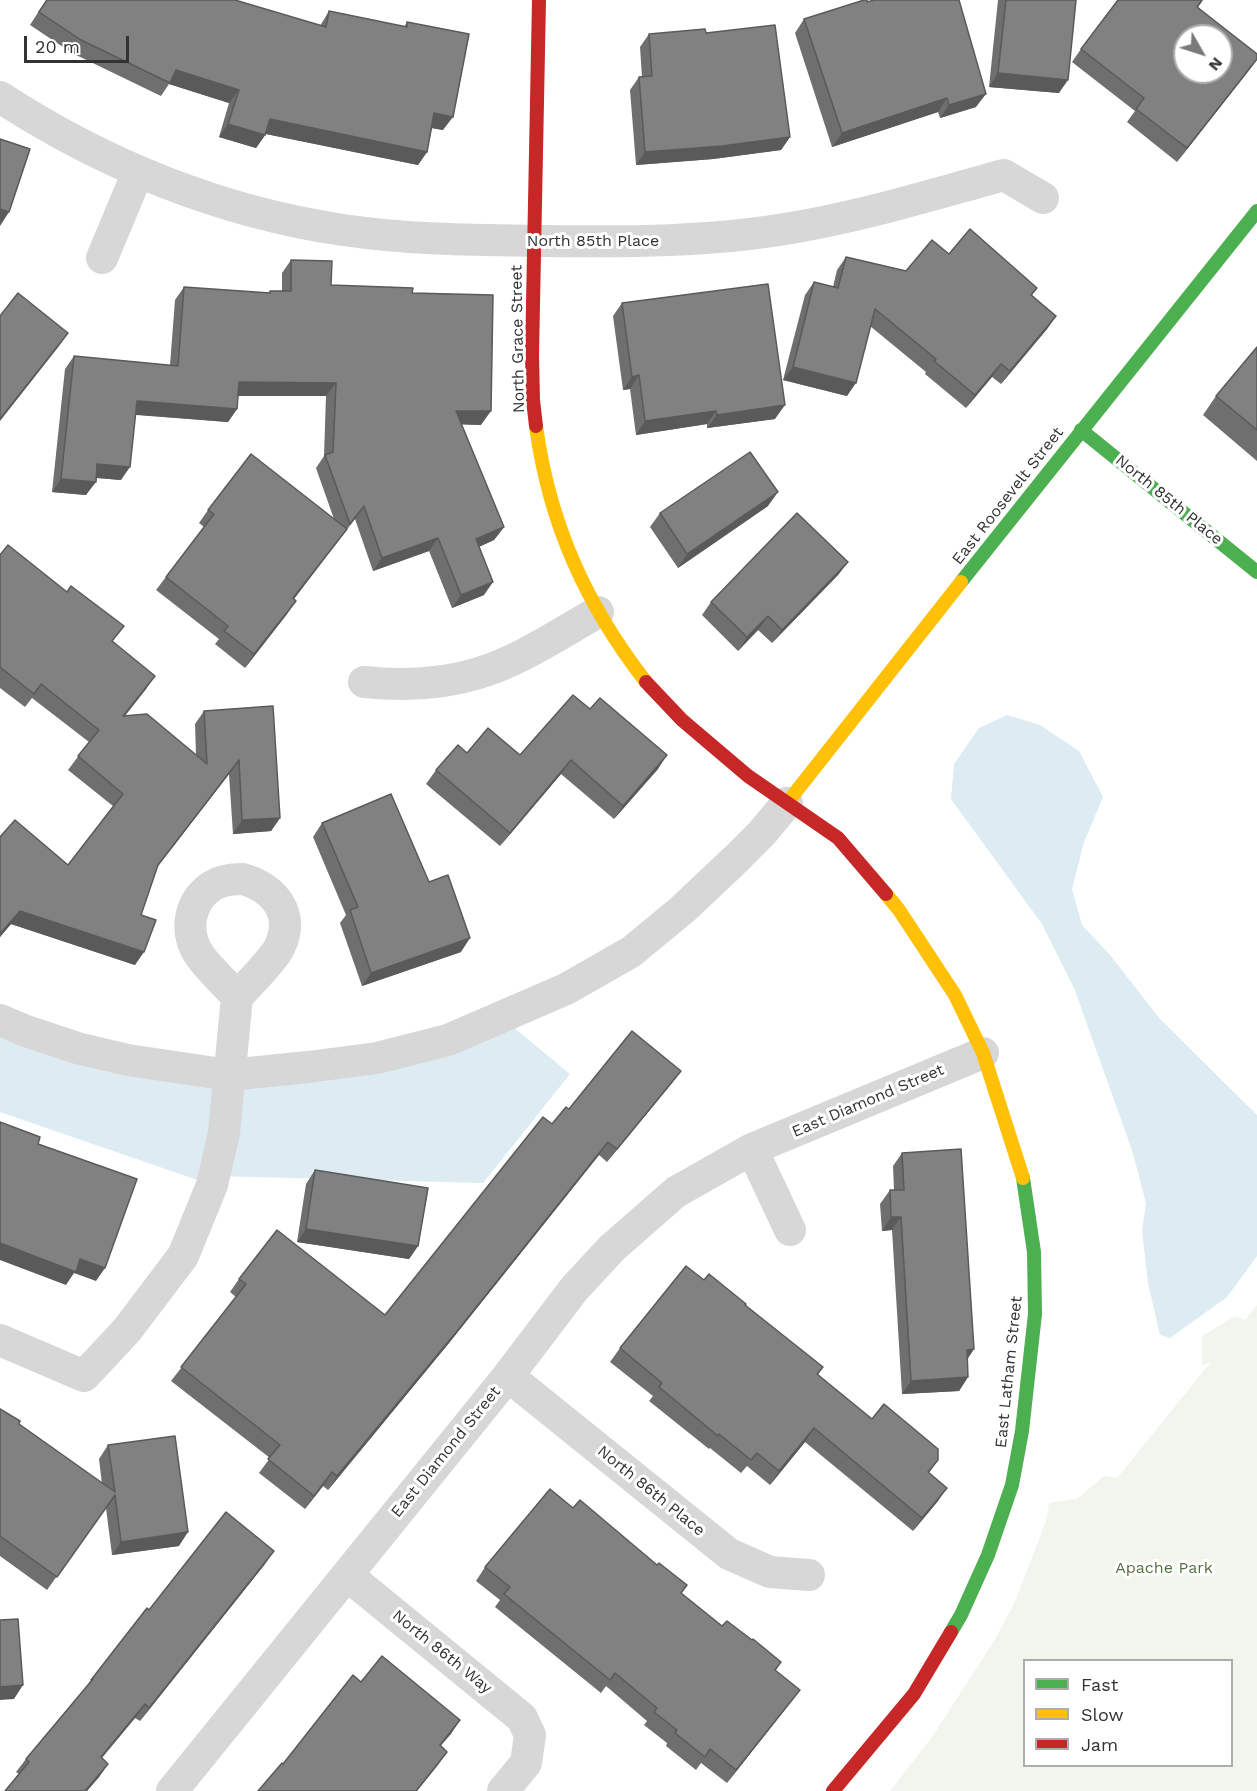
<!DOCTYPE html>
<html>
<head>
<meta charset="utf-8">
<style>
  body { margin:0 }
  #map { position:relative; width:1257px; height:1791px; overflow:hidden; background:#fff; font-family:"Work Sans",sans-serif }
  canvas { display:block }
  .legend { position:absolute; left:1023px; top:1659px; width:210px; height:108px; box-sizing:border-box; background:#fff; border:2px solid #adadad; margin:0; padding:8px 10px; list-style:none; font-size:18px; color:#333 }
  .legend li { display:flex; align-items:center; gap:12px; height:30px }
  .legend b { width:30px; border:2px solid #adadad }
  .north { position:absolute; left:1173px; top:24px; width:60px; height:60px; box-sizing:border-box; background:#fff; border:2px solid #adadad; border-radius:50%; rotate:129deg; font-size:16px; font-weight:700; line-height:24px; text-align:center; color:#333 }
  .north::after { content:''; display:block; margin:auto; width:21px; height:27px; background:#7a7a7a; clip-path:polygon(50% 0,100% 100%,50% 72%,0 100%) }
  .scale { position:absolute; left:24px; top:36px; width:105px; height:27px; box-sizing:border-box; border:3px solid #333; border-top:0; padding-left:8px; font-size:18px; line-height:21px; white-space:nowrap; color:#333; -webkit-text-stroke:4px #fff; paint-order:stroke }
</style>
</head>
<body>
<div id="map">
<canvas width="1257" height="1791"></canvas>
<ul class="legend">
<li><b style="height:8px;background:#4caf50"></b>Fast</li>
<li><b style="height:8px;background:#ffc107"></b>Slow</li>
<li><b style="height:8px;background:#c62828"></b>Jam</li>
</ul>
<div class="north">N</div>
<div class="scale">20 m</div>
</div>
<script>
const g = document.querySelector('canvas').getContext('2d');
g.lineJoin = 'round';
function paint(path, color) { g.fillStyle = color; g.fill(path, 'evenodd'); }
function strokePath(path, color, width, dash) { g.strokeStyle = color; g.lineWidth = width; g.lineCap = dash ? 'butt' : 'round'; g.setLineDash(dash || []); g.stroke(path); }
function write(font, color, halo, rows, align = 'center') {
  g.font = font + ' "Work Sans",sans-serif'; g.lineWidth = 6; g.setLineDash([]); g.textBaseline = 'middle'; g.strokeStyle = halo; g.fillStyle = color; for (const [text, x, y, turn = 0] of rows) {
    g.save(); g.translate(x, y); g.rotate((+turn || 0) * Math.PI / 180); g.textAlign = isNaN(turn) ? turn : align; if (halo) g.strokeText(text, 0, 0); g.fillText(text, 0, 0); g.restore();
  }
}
paint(new Path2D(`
  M1257,1305V1791H890L932,1737L994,1641L1015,1602L1046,1521L1049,1503L1077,1499L1104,1476L1117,1478L1211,1362L1202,1365V1336L1235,1316L1245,1320ZM1024,1660H1232V1766H1024Z`), '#f1f5ed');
paint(new Path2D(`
  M1007,715L1040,725L1079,751L1103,797L1084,842L1072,889L1082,925L1110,955L1160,1019L1257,1115V1256L1227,1297L1170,1338L1160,1335L1148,1283L1142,1231L1146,1203L1132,1150L1074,988L1042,924L951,799L954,764L979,728Z
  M501,1017L570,1074L483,1183L215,1176L212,1185L0,1112V1020L229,1075Z`), '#ddebf3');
strokePath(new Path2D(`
  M0,97C104,165 221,212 343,230C411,240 479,240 547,241C629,242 710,242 791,228C864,216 934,194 1004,175L1043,198
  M102,258L138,172
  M364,682C403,686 441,685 479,673C521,660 559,634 598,612
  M243,879C274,888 295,913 280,946C275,958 248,985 237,997C225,983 210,970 200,956C184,933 188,902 212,886C221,880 232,879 243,879Z
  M0,1020L26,1031L77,1048L128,1060L229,1075L308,1067L377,1058L448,1040L566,989L631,952L683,909L736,859L762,833L787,803
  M752,1149L790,1230
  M0,1340L84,1376L127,1330L183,1256L212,1185L224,1133L237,997
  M508,1376L729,1554L770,1572L809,1575
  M347,1575L522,1718L530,1735L526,1763L503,1791
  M172,1791L508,1376L574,1289L612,1248L676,1192L752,1149L983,1053`), '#d7d7d7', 32);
strokePath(new Path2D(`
  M1081,430L1257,572
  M961,582L1257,211
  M951,1632L961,1615L988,1555L1012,1485L1022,1431L1035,1314L1034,1252L1023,1178`), '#4caf50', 14);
strokePath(new Path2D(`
  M536,426C549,523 586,605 646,682
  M787,803L961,582
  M886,894L899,910L955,995L983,1053L1023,1178`), '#ffc107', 14);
strokePath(new Path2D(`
  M536,426L533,400L532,355L539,0
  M646,682L682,720L748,776L838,838L886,894
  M833,1791L914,1694L951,1632`), '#c62828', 14);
paint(new Path2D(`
  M46,0L320,26L329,11L404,27L407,22L443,130L432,128L427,152L418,165L266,134L256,148L219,137L229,103L169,84L161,96L72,53L30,25Z
  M998,0H1076L1059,93L989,87Z
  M1203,0L1198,7L1257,59L1177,162L1127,122L1135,111L1072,62L1081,49Z
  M867,2L976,107L940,118L938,112L832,147L795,33L804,19Z
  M706,33L790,137L781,150L713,159L636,165L630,90L639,77H642L640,47L649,34Z
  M949,254L1037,288L1032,295L1056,316L1047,329L1001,384L992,377L966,408L925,374L926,372L870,326L847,396L783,380L805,295L814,282L833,287L837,270L846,257L906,271Z
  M291,260L331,285L412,293L481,425L461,424L504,527L494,540L479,547L484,595L452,608L429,551L373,571L355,519L294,599L287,614L245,668L215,644L219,639L156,590L204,527L199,523L208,510L334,519L316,468L324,456L326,396H238L237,409L228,422L136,415L121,480L96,478L86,495L52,492L65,369L74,356L170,365L175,300L184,287L268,293L270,291H282V273Z
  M622,303L775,419L707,428V424L636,435L630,389L623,390L613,316Z
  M1257,347V461L1203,415L1216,396Z
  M768,506L678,568L650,527L660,513Z
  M0,555L113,641L146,689L125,716L196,755L195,724L204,711L280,818L271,831L233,834L229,774L157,867L141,915L135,965L11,924L0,937V837L68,865L113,806L68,770L89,742L32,698L25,707L0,688Z
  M848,562L838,575L772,643L758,630L738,651L702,615L711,602Z
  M467,753L520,755L658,769L614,819L561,774L500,846L426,784L436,770Z
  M322,823L429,882L461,952L362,986L340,923L346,915L313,837Z
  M681,1071L671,1084L607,1162L599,1155L449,1343L328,1490L323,1486L305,1509L259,1473L270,1458L171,1381L236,1297L230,1292L239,1279L385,1315L552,1124L569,1109Z
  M902,1153L974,1349L967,1360L968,1377L959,1391L902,1394L892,1230L882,1231L880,1204L890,1190H894L893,1166Z
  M315,1170L418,1246L409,1259L297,1242L306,1184Z
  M704,1280L745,1305L823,1367L818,1375L872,1419L938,1460L929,1473L938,1501L913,1531L805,1442L770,1485L747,1466L741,1473L710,1448L709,1449L649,1401L653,1396L610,1362L620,1348Z
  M0,1409L19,1424L102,1484L99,1459L108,1445L179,1546L112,1555L106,1508L47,1590L0,1556Z
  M573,1508L687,1585L681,1593L722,1626L752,1640L781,1662L775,1670L790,1703L727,1783L701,1763L696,1770L666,1746L667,1743L644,1725L647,1721L606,1686L601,1693L495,1607L500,1600L476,1581L485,1567Z
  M265,1564L140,1721L135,1718L102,1758L108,1764L99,1777L87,1791H5L19,1774L16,1772L26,1759L82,1693L91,1680L149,1610Z`), '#6f6f6f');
paint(new Path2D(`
  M1257,59L1250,69L1177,162L1187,148Z
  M176,70L239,90L229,103L169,84Z
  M998,73L1068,80L1059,93L989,87Z
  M986,94L976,107L940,118L949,105Z
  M947,98L938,112L832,147L842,133Z
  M434,113L453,117L443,130L425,127Z
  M270,119L427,152L418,165L261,133Z
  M228,124L265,135L256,148L219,137Z
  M790,137L781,150L713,159L636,165L645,152Z
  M0,209L9,212L0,226Z
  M1056,316L1047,329L1001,384L1010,371Z
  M68,333L59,346L0,421V419Z
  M1001,364L992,377L966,408L975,395Z
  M793,367L856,383L847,396L783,380Z
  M639,375L630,389L623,390L632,377Z
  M239,382L336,383L326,396H230Z
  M137,401L237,409L228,422L128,414Z
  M785,405L775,419L707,428L717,415Z
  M456,411H491L481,425L446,424Z
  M716,411L707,424L636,435L645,421Z
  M97,464L130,467L121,480L88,477Z
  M61,479L96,482L86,495L52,492Z
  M778,492L768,506L678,568L687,554Z
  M504,527L494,540L467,552L476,539Z
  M347,529L337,542L284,612L293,598Z
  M438,538L429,551L373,571L382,558Z
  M848,562L838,575L772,643L782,630Z
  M493,582L484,595L452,608L461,595Z
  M296,601L287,614L245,668L254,654Z
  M768,616L758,630L738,651L747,637Z
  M155,676L146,689L114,729L123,716Z
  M667,755L658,769L614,819L623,806Z
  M239,760L229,774L148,879L158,865Z
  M571,760L561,774L500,846L510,833Z
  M280,818L271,831L233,834L242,820Z
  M20,911L144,952L135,965L11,924L0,937V935Z
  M470,938L461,952L362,986L371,973Z
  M681,1071L671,1084L607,1162L617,1149Z
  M608,1142L599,1155L449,1343L328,1490L337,1476Z
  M891,1217H901L892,1230L882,1231Z
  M306,1229L418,1246L409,1259L297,1242Z
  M0,1243L80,1259L105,1268L96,1281L74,1273L66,1285L0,1260Z
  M974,1349L965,1362L967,1350Z
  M968,1377L959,1391L902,1394L911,1381Z
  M814,1428L805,1442L770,1485L779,1471Z
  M332,1472L323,1486L305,1509L314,1496Z
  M947,1488L938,1501L913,1531L922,1518Z
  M188,1532L179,1546L112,1555L121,1542Z
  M274,1551L265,1564L140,1721L149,1708Z
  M23,1685L14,1699L0,1700V1687Z
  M800,1690L790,1703L727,1783L736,1770Z
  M145,1704L135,1718L91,1770L101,1757Z
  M460,1720L451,1734L430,1758L440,1745Z
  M447,1752L438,1765L417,1791H416Z
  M108,1764L99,1777L87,1791H85Z`), '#5a5a5a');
const building = new Path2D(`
  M47,0H235L326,27L329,11L407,27V22L469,34L453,117L434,113L427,152L270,119L265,135L228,124L239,90L176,70L170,83L81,40L39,12Z
  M864,0H867V2L874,0H959L986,94L949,105L947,98L842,133L804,19Z
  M1006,0H1076L1068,80L998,73Z
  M1118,0H1202L1197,7L1257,54V59L1187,148L1136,109L1144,98L1081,49ZM1185,36H1221V72H1185Z
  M775,25L790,137L722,146L645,152L639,77L652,76L649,34L705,29L706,33Z
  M0,139L30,149L9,212L0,209Z
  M970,229L1037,288L1031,295L1056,316L1010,371L1001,364L975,395L934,361L936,359L875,309L856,383L793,367L814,282L838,288L846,257L906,271L932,240L949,254Z
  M291,260L332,261L331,285L413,288L412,293L493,295L491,411H456L504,527L476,539L493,582L461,595L438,538L382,558L364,506L350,524L325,455L333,452L336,383L239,382L237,409L137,401L130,467L97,464L96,482L61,479L74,356L178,366L184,287L270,293V291H291Z
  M768,284L785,405L717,415L716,411L645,421L639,375L632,377L622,303Z
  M18,293L68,333L0,419V316Z
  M1257,347V430L1216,396Z
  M750,452L778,492L687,554L660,513Z
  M251,454L347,529L293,598L296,601L254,654L224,631L228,626L166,577L214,514L208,510Z
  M797,513L848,562L782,630L768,616L747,637L711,602Z
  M8,545L67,592L71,586L124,626L112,641L155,676L123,716L147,714L207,764L204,711L273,706L280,818L242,820L239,760L158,865L141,915L156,920L144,952L20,911L0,934V837L15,820L68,865L123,794L78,756L99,730L41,684L34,694L0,667V555Z
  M573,695L590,709L600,698L667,755L623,806L571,760L510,833L436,770L458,745L467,753L488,728L520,755Z
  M391,794L429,882L448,875L470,938L371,973L350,910L358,907L322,823Z
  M632,1031L681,1071L617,1149L608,1142L458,1330L337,1476L332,1472L314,1496L268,1459L280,1445L181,1367L246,1284L239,1279L277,1230L385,1315L543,1117L552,1124L566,1107L569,1109Z
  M0,1122L40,1137L38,1144L137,1179L105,1268L80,1259L76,1272L0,1243Z
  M961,1149L974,1349L967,1350L968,1377L911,1381L901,1217H891L890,1190H904L902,1153Z
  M315,1170L428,1188L418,1246L306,1229Z
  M686,1266L704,1280L709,1274L746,1304L745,1305L823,1367L817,1374L872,1419L884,1404L938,1449V1460L928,1472L947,1488L922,1518L814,1428L779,1471L757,1453L751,1460L719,1434L718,1436L659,1387L662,1383L620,1348Z
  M0,1409L20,1421L19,1424L115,1492L108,1445L175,1436L188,1532L121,1542L115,1495L57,1577L0,1536Z
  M550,1489L573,1508L580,1500L657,1565L659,1563L687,1585L681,1593L722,1626L727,1621L752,1640L753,1639L781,1662L775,1670L800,1690L736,1770L710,1749L705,1757L675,1733L677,1730L654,1712L657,1708L615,1673L610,1680L504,1594L510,1587L485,1567Z
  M226,1512L274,1551L149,1708L145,1704L101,1757L108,1764L85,1791H5L29,1762L26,1759L93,1679L91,1680L147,1608L149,1610Z
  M18,1619L23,1685L0,1687V1620Z
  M382,1656L460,1720L440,1745L447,1752L416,1791H258L282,1763L283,1764L353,1675L361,1682Z`);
paint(building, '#818181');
strokePath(building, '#5a5a5a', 1.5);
write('16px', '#333', '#fff', [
  ["North 85th Place",593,241],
  ["North Grace Street",518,339,-91],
  ["East Roosevelt Street",1008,496,-52],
  ["North 85th Place",1169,500,39],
  ["East Diamond Street",868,1101,-23],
  ["East Latham Street",1009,1372,-84],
  ["East Diamond Street",446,1452,-51],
  ["North 86th Place",651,1491,39],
  ["North 86th Way",442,1652,39]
]);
write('16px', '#56703f', '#fff', [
  ["Apache Park",1164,1568]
]);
</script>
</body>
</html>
